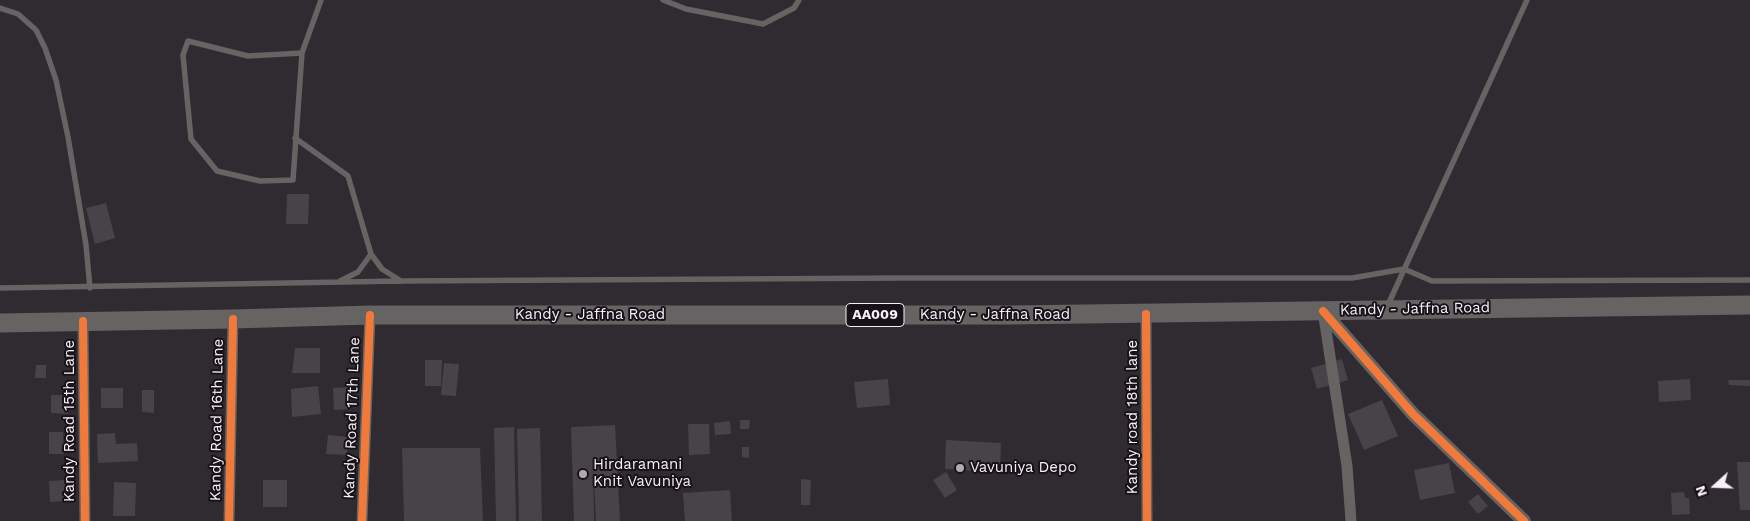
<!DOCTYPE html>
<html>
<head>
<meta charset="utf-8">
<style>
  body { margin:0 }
  #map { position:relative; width:1750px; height:521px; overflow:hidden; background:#302a31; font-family:"Work Sans",sans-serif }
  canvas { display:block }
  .north { position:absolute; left:1690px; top:461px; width:50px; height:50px; -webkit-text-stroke:4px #171218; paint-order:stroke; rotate:250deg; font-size:14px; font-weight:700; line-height:20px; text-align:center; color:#f8eff8 }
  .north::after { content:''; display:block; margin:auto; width:18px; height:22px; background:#f8eff8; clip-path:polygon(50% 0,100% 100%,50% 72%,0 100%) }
</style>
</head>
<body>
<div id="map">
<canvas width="1750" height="521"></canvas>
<div class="north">N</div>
</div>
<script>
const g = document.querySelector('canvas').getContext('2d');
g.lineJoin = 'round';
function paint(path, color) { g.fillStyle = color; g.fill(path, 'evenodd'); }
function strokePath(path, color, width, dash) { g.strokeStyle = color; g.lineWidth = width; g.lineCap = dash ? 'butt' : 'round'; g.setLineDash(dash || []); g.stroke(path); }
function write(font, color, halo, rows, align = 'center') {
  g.font = font + ' "Work Sans",sans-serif'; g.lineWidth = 4; g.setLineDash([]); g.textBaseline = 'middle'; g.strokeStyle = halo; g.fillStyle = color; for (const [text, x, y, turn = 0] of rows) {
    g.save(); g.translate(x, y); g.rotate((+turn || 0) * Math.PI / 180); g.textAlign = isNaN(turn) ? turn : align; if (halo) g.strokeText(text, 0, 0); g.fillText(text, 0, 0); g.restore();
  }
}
paint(new Path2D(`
  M287,194H309L308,224H286Z
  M106,203L115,238L95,244L86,208Z
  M295,348H320V373H292Z
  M1342,359L1348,380L1317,389L1311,368Z
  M425,360H442L441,386H425Z
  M444,363L459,364L456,396L441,395Z
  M36,365H46V378H35Z
  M888,379L890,405L857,408L854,382Z
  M1690,379L1691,400L1659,402L1658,381Z
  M1728,380H1750V386L1729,385Z
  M318,386L321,414L292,417L291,389Z
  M350,387L351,409L334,410L333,388Z
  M101,388H123V408H101Z
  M142,390H154V413L142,412Z
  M51,395H68V414L51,413Z
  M1382,400L1398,436L1364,450L1348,414Z
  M740,420H750L749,429H740Z
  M730,421L731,434L715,435L714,423Z
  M688,424H709L710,454L689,455Z
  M615,425L620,521H596L593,456L594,521H574L571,427Z
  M514,427L516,521H496L494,428Z
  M540,428L542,521H519L517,429Z
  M49,432H63L64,454H49Z
  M115,433L116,444L137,443L138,461L98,463L97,434Z
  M328,435L348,437L347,455L326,454Z
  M946,440L1001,443L1000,472L945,469Z
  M742,447H749V458L742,457Z
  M402,448H480L483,521H404Z
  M1737,462H1750V510H1740Z
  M1449,463L1455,493L1420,500L1414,470Z
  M946,472L957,490L945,498L933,480Z
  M801,479L811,480L810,505H801Z
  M65,480L66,501L50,502L49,481Z
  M263,480H287V507H263Z
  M114,482L136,483L135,516H113Z
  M730,490L732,521H685L683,493Z
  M1684,492L1685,498H1689L1690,514L1672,515L1671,493Z
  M1478,494L1488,506L1478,514L1468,502Z`), '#484349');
strokePath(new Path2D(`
  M663,0L686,9L763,24L794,8L799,0
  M0,8L18,14L36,30L45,48L56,80L68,137L86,245L90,288
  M302,53L248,56L188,41L183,55L191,139L217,171L260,181L293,180L302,53L321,0
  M295,138L348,176L371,254L382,269L401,281
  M340,281L358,272L371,254
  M0,288L401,281L902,278H1352L1404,269L1432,281L1750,280
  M1387,307L1527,0`), '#666463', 5.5);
strokePath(new Path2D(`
  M1323,311L1347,466L1351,521
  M1146,314L1147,521
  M83,321L85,521
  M229,521L233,319
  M362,521L370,315`), '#666463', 11);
strokePath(new Path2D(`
  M1323,311L1413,414L1524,521`), '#666463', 14);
strokePath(new Path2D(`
  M0,323L233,319L370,315H1010L1750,305`), '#666363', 19);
strokePath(new Path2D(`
  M1323,311L1413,414L1524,521
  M1146,314L1147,521
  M83,321L85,521
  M229,521L233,319
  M362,521L370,315`), '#f17a3a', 8);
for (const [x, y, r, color] of [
  [960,468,5,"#b2aab2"],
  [583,474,5,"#b2aab2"]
]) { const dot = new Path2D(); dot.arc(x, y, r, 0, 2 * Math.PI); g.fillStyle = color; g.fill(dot); strokePath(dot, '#171218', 2); }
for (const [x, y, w] of [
  [875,315,58]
]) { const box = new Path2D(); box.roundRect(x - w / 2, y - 11.5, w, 23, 4); g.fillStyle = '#171218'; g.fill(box); strokePath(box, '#f8eff8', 1); }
write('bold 14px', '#f8eff8', null, [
  ["AA009",875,315]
]);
write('15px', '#f8eff8', '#171218', [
  ["Kandy - Jaffna Road",1415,309,-1],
  ["Kandy - Jaffna Road",590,315],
  ["Kandy - Jaffna Road",995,315],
  ["Kandy road 18th lane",1133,417,-90],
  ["Kandy Road 17th Lane",352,418,-88],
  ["Kandy Road 16th Lane",217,420,-89],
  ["Kandy Road 15th Lane",70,421,-90]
]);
write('15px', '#f8eff8', '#171218', [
  ["Hirdaramani",593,465],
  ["Knit Vavuniya",593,482],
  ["Vavuniya Depo",970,468]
], 'left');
</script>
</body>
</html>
